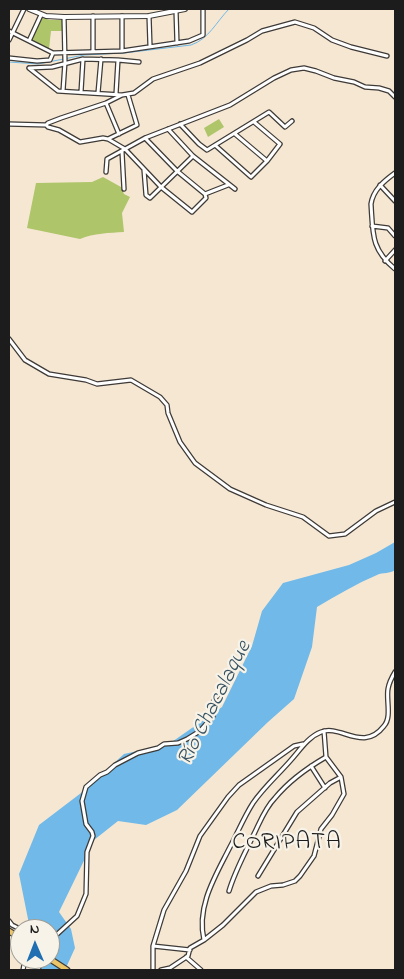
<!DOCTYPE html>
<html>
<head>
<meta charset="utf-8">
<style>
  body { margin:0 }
  #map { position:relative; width:404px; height:979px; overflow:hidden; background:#f6e7d3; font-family:"Indie Flower",sans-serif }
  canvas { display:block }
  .frame { position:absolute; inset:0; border:10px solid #1c1c1c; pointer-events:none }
  .north { position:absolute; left:10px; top:919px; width:50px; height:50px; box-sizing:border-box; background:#f7f3e8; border:1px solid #9f9d96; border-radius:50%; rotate:359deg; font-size:14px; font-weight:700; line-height:20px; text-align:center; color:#1c1c1c }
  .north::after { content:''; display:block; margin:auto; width:18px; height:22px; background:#1f6fb2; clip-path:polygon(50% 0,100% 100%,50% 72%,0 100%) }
</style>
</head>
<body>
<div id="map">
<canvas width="404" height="979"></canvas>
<div class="frame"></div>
<div class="north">N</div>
</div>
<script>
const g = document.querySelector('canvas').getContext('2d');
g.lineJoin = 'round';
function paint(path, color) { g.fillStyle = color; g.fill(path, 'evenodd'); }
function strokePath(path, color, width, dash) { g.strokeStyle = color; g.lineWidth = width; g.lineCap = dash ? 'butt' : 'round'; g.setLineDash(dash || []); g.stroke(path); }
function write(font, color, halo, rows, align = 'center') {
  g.font = font + ' "Indie Flower",sans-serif'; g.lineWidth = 4.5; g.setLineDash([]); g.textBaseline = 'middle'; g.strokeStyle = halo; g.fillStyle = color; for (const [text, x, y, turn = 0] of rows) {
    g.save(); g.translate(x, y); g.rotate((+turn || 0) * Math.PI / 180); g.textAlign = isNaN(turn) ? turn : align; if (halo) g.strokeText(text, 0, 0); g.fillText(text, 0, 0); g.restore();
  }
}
paint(new Path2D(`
  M41,17L50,20H63V31H51L49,49L31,40Z
  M219,119L224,127L208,137L204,128Z
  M103,177L121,187L124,194L130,197L122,213L124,232C109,233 94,233 80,239L27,228L36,183L92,182Z`), '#aec56a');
paint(new Path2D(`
  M395,542V570C390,574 383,572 377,575C356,584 337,595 317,607L312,647L294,699L268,722L177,810L146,825L118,821L94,840L59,912L71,929L75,948L65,970H32L36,959H50V929H30L19,874L39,825L81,793L124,754L169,744L222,707L252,646L262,611L283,583L349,565L376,553Z`), '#70b9e8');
strokePath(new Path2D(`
  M9,62L38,64L84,55L124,53L191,45C209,39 216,22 229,9`), '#70b9e8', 1);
const minor = new Path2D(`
  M176,11L177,43
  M122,16V51
  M149,16L150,46
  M9,31L53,53L122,51L189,41L203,35V9
  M9,40L24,9
  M29,41L41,15
  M93,52V16
  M9,58L37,61L50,60L53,53
  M29,68L52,67L83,59L118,60L139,62
  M29,68L58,91L122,95
  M63,91L65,62L64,17
  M81,92L83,59
  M98,93L101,59
  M116,94L118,60
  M106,103L119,134
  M9,124L46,125L48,127L59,130L80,142L103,138L108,139L125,149L161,187L192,212L206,198L205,194
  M180,124L199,144L207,150L269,112L285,127L292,121
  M46,125L48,123L61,118L106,103L122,95L134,93L153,79L200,63L247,40L262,31L295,22L314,28L332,40L351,47L387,56
  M168,129L193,156L235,189
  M235,134L267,161
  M145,138L177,171L205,194
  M108,139L137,125L128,95
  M216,146L251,177L267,161L280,144L254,122
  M122,152L124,189
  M144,170L146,195L150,198L193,156
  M106,172L107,159L145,138L230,105L274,78L291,70L304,68L316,71L334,78L354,82L365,87L379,88L389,91L395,97
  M395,173C384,181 373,190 371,204C373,234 371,249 395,269
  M380,185L395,201
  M205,194L228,185
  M372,226L388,228L395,236
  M385,261L395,250
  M9,339L25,360L49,374L86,380L97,384L131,380L160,397L167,405L168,413L180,442L195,463L230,489L266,505L303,517L329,536L345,534L376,511L395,502
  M311,766L325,788
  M258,876L297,812L330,783L341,777
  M229,891C235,871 245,853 254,834C260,822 265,808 275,798C289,781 307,768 326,757
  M9,921L12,925L20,929
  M204,940C196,906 216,875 230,847C238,832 244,817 253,803C264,787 278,775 291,760C300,750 308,737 321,732C341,724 363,753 384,726C392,717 386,700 388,689C389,683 392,677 395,672
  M153,946L190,950
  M50,951L53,938L77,916L86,894L87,852L93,836L92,832L86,824L82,801L86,787L100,775L107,772L115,765L138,753L158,748L164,744L178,743L187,739L200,731L213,716C211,701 213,701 222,690C226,686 228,680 231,675
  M186,957L201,970
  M23,970L25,959
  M37,970L45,959
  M153,970V946L164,910L186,871L200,836L228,797L239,785L294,746L303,744
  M161,970L170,968L188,956L190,948L204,940L223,925L256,892L271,886L283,885L295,881L300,876L314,856L321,829L332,815L344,794L341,777L326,757L324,731`);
const tertiary = new Path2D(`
  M29,9L46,16L64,17L149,16L185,9`);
const primary = new Path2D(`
  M9,931L20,938
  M50,959L67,970`);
strokePath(minor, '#3d3a37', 5.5);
strokePath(tertiary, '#3d3a37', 6);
strokePath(primary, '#3d3a37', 7);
strokePath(minor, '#fff', 3);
strokePath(tertiary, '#fff', 4);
strokePath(primary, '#edc569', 4.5);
write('italic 22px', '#395363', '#f7f3e8', [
  ["Río Chacalaque",216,704,-63]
]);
g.letterSpacing = '1px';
write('24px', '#1c1c1c', '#f7f3e8', [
  ["CORIPATA",287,844]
]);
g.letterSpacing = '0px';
</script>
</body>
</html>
